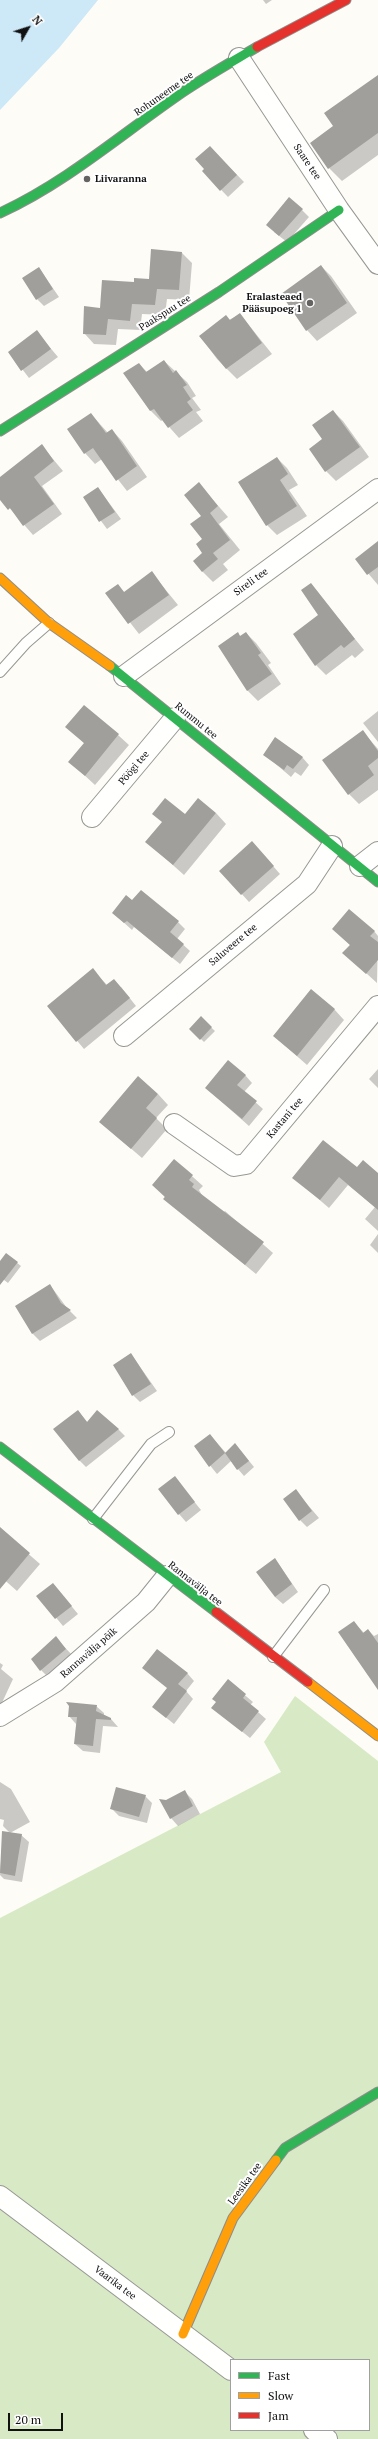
<!DOCTYPE html>
<html>
<head>
<meta charset="utf-8">
<style>
  body { margin:0 }
  #map { position:relative; width:378px; height:2439px; overflow:hidden; background:#fdfcf7; font-family:"PT Serif",serif }
  canvas { display:block }
  .legend { position:absolute; left:230px; top:2359px; width:140px; height:72px; box-sizing:border-box; background:#fff; border:1px solid #a0a0a0; margin:0; padding:5px 7px; list-style:none; font-size:12px; color:#111 }
  .legend li { display:flex; align-items:center; gap:8px; height:20px }
  .legend b { width:20px; border:1px solid #a0a0a0 }
  .north { position:absolute; left:8px; top:8px; width:40px; height:40px; -webkit-text-stroke:3px #fff; paint-order:stroke; rotate:51deg; font-size:11px; font-weight:700; line-height:16px; text-align:center; color:#111 }
  .north::after { content:''; display:block; margin:auto; width:14px; height:18px; background:#111; clip-path:polygon(50% 0,100% 100%,50% 72%,0 100%) }
  .scale { position:absolute; left:8px; top:2413px; width:55px; height:18px; box-sizing:border-box; border:2px solid #111; border-top:0; padding-left:5px; font-size:12px; line-height:14px; white-space:nowrap; color:#111; -webkit-text-stroke:3px #fff; paint-order:stroke }
</style>
</head>
<body>
<div id="map">
<canvas width="378" height="2439"></canvas>
<ul class="legend">
<li><b style="height:5px;background:#30b455"></b>Fast</li>
<li><b style="height:5px;background:#ff9f0a"></b>Slow</li>
<li><b style="height:5px;background:#e5322d"></b>Jam</li>
</ul>
<div class="north">N</div>
<div class="scale">20 m</div>
</div>
<script>
const g = document.querySelector('canvas').getContext('2d');
g.lineJoin = 'round';
function paint(path, color) { g.fillStyle = color; g.fill(path, 'evenodd'); }
function strokePath(path, color, width, dash) { g.strokeStyle = color; g.lineWidth = width; g.lineCap = dash ? 'butt' : 'round'; g.setLineDash(dash || []); g.stroke(path); }
function write(font, color, halo, rows, align = 'center') {
  g.font = font + ' "PT Serif",serif'; g.lineWidth = 4; g.setLineDash([]); g.textBaseline = 'middle'; g.strokeStyle = halo; g.fillStyle = color; for (const [text, x, y, turn = 0] of rows) {
    g.save(); g.translate(x, y); g.rotate((+turn || 0) * Math.PI / 180); g.textAlign = isNaN(turn) ? turn : align; if (halo) g.strokeText(text, 0, 0); g.fillText(text, 0, 0); g.restore();
  }
}
paint(new Path2D(`
  M295,1696L378,1761V2439H0V1918L281,1772L264,1742ZM231,2360H369V2430H231Z`), '#d8eac5');
paint(new Path2D(`
  M0,0H98L59,48L0,110Z`), '#cde8f7');
paint(new Path2D(`
  M263,0H272L266,4Z
  M378,76V155L342,181L329,168Z
  M210,147L244,182L228,197L203,171L206,169Z
  M302,210L309,217L287,242L274,232Z
  M182,253L192,263L189,300L167,299L165,315L142,314L140,330L118,329L116,345L94,344L84,333L101,309L135,283L149,280Z
  M321,266L331,276L357,313L317,341L307,330Z
  M39,268L59,297L44,306L37,299Z
  M240,314L272,354L237,379L217,359L200,336Z
  M37,332L58,357L29,378L9,352Z
  M164,361L187,382L196,396L192,398L201,410L196,412L203,421L179,438L163,420L161,421L151,411L125,374L139,364L147,372Z
  M333,411L343,421L369,457L336,481L326,471L323,439Z
  M91,414L108,433L112,430L122,441L147,477L127,491L102,459L95,464L85,453Z
  M42,446L63,471L42,486L62,514L33,535L0,497V478Z
  M277,458L287,468L298,485L289,490L307,516L277,535L267,525L239,483Z
  M199,484L228,517L219,524L240,550L223,564L228,570L213,582L202,571L204,553Z
  M98,488L121,519L107,529L84,498Z
  M378,542V585L356,559Z
  M152,573L178,605L139,634L107,593L118,586L125,593Z
  M310,584L364,650L355,658L352,655L326,675L316,665L320,615Z
  M237,633L241,637L246,633L256,643L271,663L268,665L281,684L258,701L248,691L219,646Z
  M378,711V742L363,723Z
  M67,727L118,735L129,745L95,785L70,762L85,744Z
  M363,732L378,749V790L359,804L349,794Z
  M264,754L302,757L309,765L301,776L295,772L291,777Z
  M216,813L226,824L184,875L147,842Z
  M259,850L280,874L249,902L221,871Z
  M133,902L178,922L185,929L177,939L190,951L180,964L134,927L132,930L121,920Z
  M333,929L374,931L378,936L377,983L344,953L350,945Z
  M93,970L107,985L121,987L136,1006L84,1049L48,1006Z
  M334,1009L344,1020L307,1065L274,1036Z
  M201,1018L215,1031L204,1042L191,1029Z
  M378,1069V1088L369,1079Z
  M245,1075L252,1083L244,1092L263,1109L249,1126L206,1088Z
  M158,1094L168,1105L156,1118L167,1129L142,1158L100,1122Z
  M174,1160L203,1186L199,1190L203,1197L223,1213L225,1211L273,1253L256,1274L164,1199Z
  M378,1174V1231L365,1219L375,1207L348,1185L329,1208L294,1178Z
  M378,1234V1253L370,1245Z
  M6,1254L21,1266L8,1283L0,1277V1262Z
  M50,1285L67,1308L77,1318L40,1341L33,1334L16,1306Z
  M131,1354L157,1391L140,1402L133,1395Z
  M78,1411L88,1423L118,1429L125,1436L86,1467L79,1460Z
  M210,1435L226,1453L241,1451L254,1467L244,1476L231,1461L217,1474L195,1447Z
  M175,1478L201,1510L186,1522L179,1514Z
  M296,1491L319,1518L307,1527L300,1520Z
  M0,1529L40,1564L17,1591L0,1576Z
  M275,1559L298,1592L283,1604L275,1597Z
  M53,1584L78,1614L63,1626L38,1596Z
  M354,1622L364,1633L368,1630L374,1636L378,1634V1688Z
  M56,1638L73,1656L48,1677L41,1670Z
  M0,1663L3,1665L1,1669L13,1679L0,1707Z
  M144,1668L187,1673L194,1681L186,1691L193,1699L174,1724L153,1707L168,1688Z
  M228,1681L253,1702L250,1705L266,1719L250,1738L213,1708Z
  M96,1706L104,1713V1716L111,1719L118,1727L103,1726L100,1753L83,1751L75,1744L76,1724L69,1716Z
  M0,1782L11,1789L30,1822L10,1833L3,1826L4,1820L0,1819Z
  M185,1792L192,1799L200,1814L178,1826L171,1818L166,1802Z
  M145,1796L152,1803L147,1823L119,1816L111,1808Z
  M3,1832L21,1835L29,1842L22,1882L4,1879L0,1875Z`), '#0003');
paint(new Path2D(`
  M378,75V133L328,169L310,143L333,126L324,113Z
  M210,146L237,175L220,191L202,171L204,169L195,159Z
  M289,197L303,209L279,236L266,225Z
  M151,249L182,252L179,290L157,289L155,305L132,304L130,321L108,319L106,335L83,334L84,306L100,308L102,280L134,282V278L149,279Z
  M321,265L347,303L306,331L281,294Z
  M39,267L53,289L36,300L22,278Z
  M240,313L262,343L226,369L199,336L226,315L230,320Z
  M37,330L51,349L21,371L8,352Z
  M164,360L173,373L176,370L187,385L183,387L191,399L187,402L193,410L168,428L154,409L150,411L123,373L139,363L146,372Z
  M333,410L360,447L325,472L309,449L322,439L312,425Z
  M91,413L106,433L112,429L137,466L116,481L93,448L84,454L67,429Z
  M42,444L54,461L34,477L54,504L23,526L10,508L8,510L0,500V477Z
  M277,457L288,474L280,480L297,506L266,526L238,482Z
  M199,482L218,506L210,513L230,540L213,553L218,559L202,572L193,561L202,553L196,544L202,539L190,524L201,516L184,495Z
  M98,487L115,512L99,522L83,497Z
  M378,541V567L367,575L355,559Z
  M152,571L169,595L128,624L105,593L118,584L124,592Z
  M311,583L355,639L344,648L341,645L315,666L293,634L318,615L301,590Z
  M238,632L240,636L246,632L261,653L258,655L272,674L247,691L218,646Z
  M84,705L119,734L85,776L68,762L84,743L65,727Z
  M363,730L378,751V758L368,766L374,775L348,795L322,760Z
  M275,737L303,757L293,769L287,765L284,770L263,755Z
  M165,798L185,814L198,798L216,813L173,865L145,842L162,822L152,814Z
  M252,841L274,866L241,895L219,871Z
  M141,890L179,921L170,932L184,944L172,958L127,921L124,923L112,913L126,895L132,900Z
  M349,909L375,931L370,936L378,942V960L366,974L342,953L350,945L332,929Z
  M93,968L106,985L114,979L130,998L76,1042L47,1006Z
  M311,989L335,1009L297,1056L273,1036Z
  M201,1016L212,1027L200,1040L189,1029Z
  M228,1060L246,1075L237,1085L257,1101L242,1119L205,1088Z
  M138,1076L158,1094L146,1108L157,1118L131,1149L99,1122Z
  M323,1140L357,1167L363,1160L378,1173V1210L339,1177L320,1200L292,1178Z
  M174,1159L193,1175L189,1180L194,1184L192,1187L264,1242L245,1265L163,1199L165,1197L152,1185Z
  M6,1253L18,1262L0,1285V1261Z
  M50,1284L61,1303L71,1310L32,1334L15,1306Z
  M131,1353L151,1384L132,1396L113,1365Z
  M78,1410L87,1422L97,1410L119,1429L79,1461L53,1429Z
  M210,1434L225,1453L209,1467L194,1446Z
  M235,1443L249,1461L237,1470L225,1453Z
  M175,1476L195,1502L178,1515L158,1489Z
  M296,1489L312,1511L299,1521L283,1499Z
  M0,1527L30,1553L0,1589Z
  M275,1558L292,1584L275,1597L256,1572Z
  M53,1583L72,1606L55,1619L36,1596Z
  M354,1621L363,1633L368,1629L378,1643V1690L338,1632Z
  M56,1636L66,1649L40,1671L31,1659Z
  M157,1649L188,1673L178,1684L187,1691L166,1718L152,1707L167,1688L142,1668Z
  M228,1679L246,1694L243,1698L259,1711L242,1732L211,1708L216,1702L212,1699Z
  M66,1702L97,1705L96,1711L111,1718V1720L96,1719L93,1746L74,1744L77,1717H68L69,1706Z
  M116,1787L146,1795L139,1817L110,1809Z
  M185,1790L193,1806L170,1819L159,1799L166,1800Z
  M2,1831L22,1834L15,1876L0,1873Z`), '#a19f9c');
const lane = new Path2D(`
  M0,672L26,643L49,623
  M93,1519L151,1444L169,1432
  M273,1657L324,1590`);
const street = new Path2D(`
  M239,58L339,210L378,264
  M124,676L378,489
  M92,817L175,718
  M360,866L378,852
  M124,1036L307,884L332,846
  M174,1124L234,1166L246,1164L378,1006
  M0,1716L55,1682L146,1602L167,1576
  M0,2196L231,2370
  M314,2430L327,2439`);
const fast = new Path2D(`
  M0,213C65,183 118,137 177,96C203,78 230,63 257,47
  M0,431L219,292L339,210
  M110,666L378,882
  M0,1447L216,1612
  M276,2160L285,2148L378,2092`);
const slow = new Path2D(`
  M0,578L49,623L110,666
  M308,1682L378,1736
  M183,2334L233,2218L276,2160`);
const jam = new Path2D(`
  M257,47L346,0
  M216,1612L308,1682`);
strokePath(lane, '#979795', 12);
strokePath(street, '#979795', 22);
strokePath(fast, '#8e8d8b', 11);
strokePath(slow, '#8e8d8b', 11);
strokePath(jam, '#8e8d8b', 11);
strokePath(lane, '#fffffe', 10);
strokePath(street, '#fffffe', 20);
strokePath(fast, '#30b455', 9);
strokePath(slow, '#ff9f0a', 9);
strokePath(jam, '#e5322d', 9);
for (const [x, y, r, color] of [
  [87,179,4,"#646362"],
  [310,303,4,"#646362"]
]) { const dot = new Path2D(); dot.arc(x, y, r, 0, 2 * Math.PI); g.fillStyle = color; g.fill(dot); strokePath(dot, '#fff', 1.5); }
write('10px', '#111', '#fff', [
  ["Rohuneeme tee",164,94,-35],
  ["Saare tee",307,162,56],
  ["Paakspuu tee",165,313,-32],
  ["Sireli tee",251,582,-36],
  ["Rummu tee",196,721,39],
  ["Pöögi tee",134,768,-50],
  ["Saluveere tee",233,945,-40],
  ["Kastani tee",285,1118,-50],
  ["Rannavälja tee",195,1584,38],
  ["Rannavälja põik",89,1653,-41],
  ["Leesika tee",245,2184,-54],
  ["Vaarika tee",115,2283,37]
]);
write('bold 10px', '#111', '#fff', [
  ["Liivaranna",95,179],
  ["Eralasteaed",302,297,"right"],
  ["Pääsupoeg 1",302,309,"right"]
], 'left');
</script>
</body>
</html>
